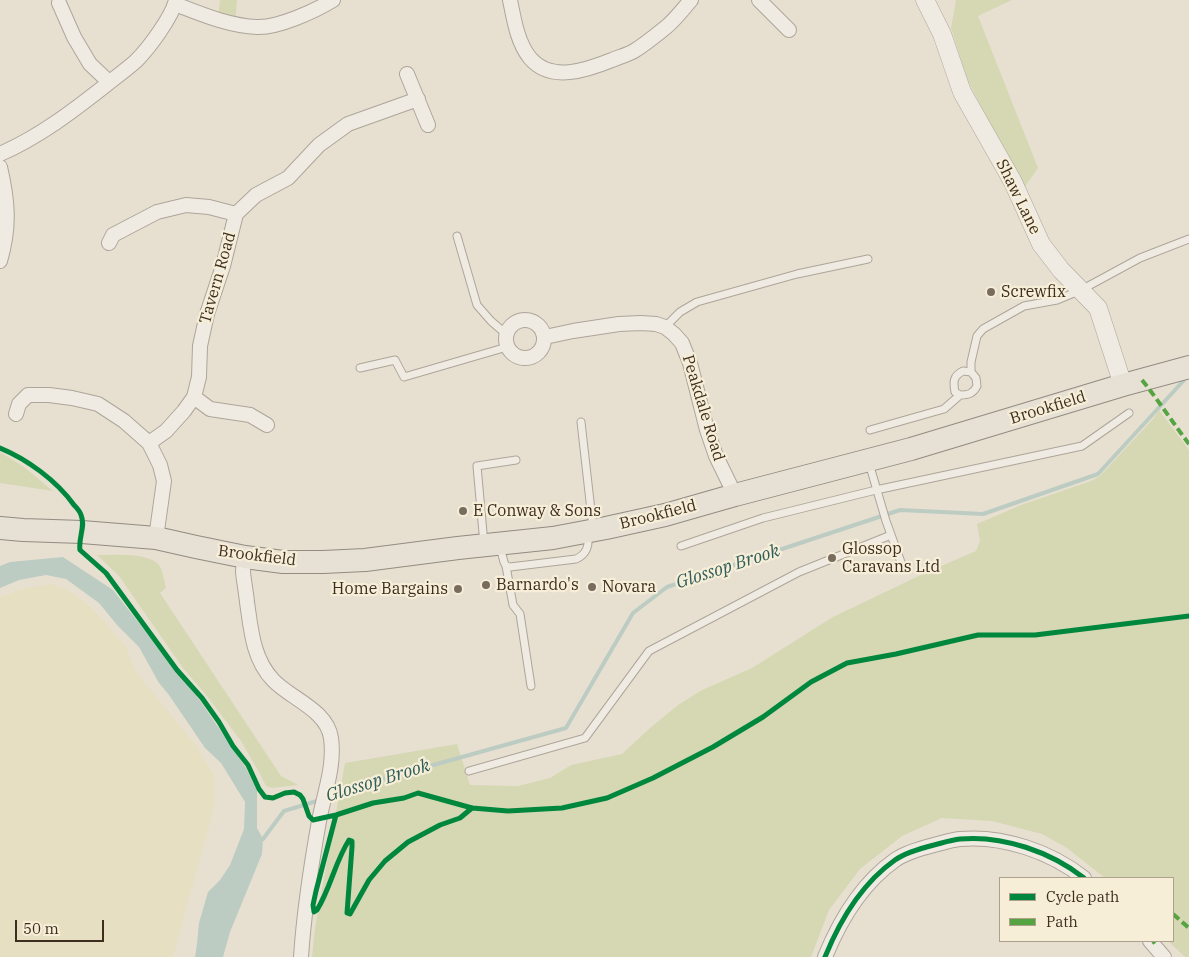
<!DOCTYPE html>
<html>
<head>
<meta charset="utf-8">
<style>
  body { margin:0 }
  #map { position:relative; width:1189px; height:957px; overflow:hidden; background:#e7e0d1; font-family:"IBM Plex Serif",serif }
  canvas { display:block }
  .legend { position:absolute; left:999px; top:877px; width:175px; height:65px; box-sizing:border-box; background:#f7eed8; border:1px solid #ada18e; margin:0; padding:6px 9px; list-style:none; font-size:15px; color:#3d2e20 }
  .legend li { display:flex; align-items:center; gap:10px; height:25px }
  .legend b { width:25px; border:1px solid #ada18e }
  .scale { position:absolute; left:15px; top:920px; width:89px; height:22px; box-sizing:border-box; border:2px solid #3d2e20; border-top:0; padding-left:6px; font-size:15px; line-height:18px; white-space:nowrap; color:#3d2e20; -webkit-text-stroke:4px #f7eed8; paint-order:stroke }
</style>
</head>
<body>
<div id="map">
<canvas width="1189" height="957"></canvas>
<ul class="legend">
<li><b style="height:6px;background:#00873e"></b>Cycle path</li>
<li><b style="height:6px;background:#54a441"></b>Path</li>
</ul>
<div class="scale">50 m</div>
</div>
<script>
const g = document.querySelector('canvas').getContext('2d');
g.lineJoin = 'round';
function paint(path, color) { g.fillStyle = color; g.fill(path, 'evenodd'); }
function strokePath(path, color, width, dash) { g.strokeStyle = color; g.lineWidth = width; g.lineCap = dash ? 'butt' : 'round'; g.setLineDash(dash || []); g.stroke(path); }
function write(font, color, halo, rows, align = 'center') {
  g.font = font + ' "IBM Plex Serif",serif'; g.lineWidth = 4.5; g.setLineDash([]); g.textBaseline = 'middle'; g.strokeStyle = halo; g.fillStyle = color; for (const [text, x, y, turn = 0] of rows) {
    g.save(); g.translate(x, y); g.rotate((+turn || 0) * Math.PI / 180); g.textAlign = isNaN(turn) ? turn : align; if (halo) g.strokeText(text, 0, 0); g.fillText(text, 0, 0); g.restore();
  }
}
paint(new Path2D(`
  M53,584L72,592L93,609L125,645L136,672L195,744L214,774V808L173,957H0V597L25,588Z`), '#e6dfc2');
paint(new Path2D(`
  M220,0H237L235,25L218,19Z
  M956,0H1012L978,16L1038,168L1024,188L967,79L951,28Z
  M1159,410L1189,450V957H1185L1168,941H1173V878H1105L1067,848L1042,834L992,821L942,818L902,836L860,869L829,910L811,957H312L315,928L345,763L457,744L470,785L518,786L550,778L571,765L622,754L650,728L678,705L702,690L752,668L833,617L925,573L976,551L980,541L977,524L1021,505L1091,481L1100,476L1153,419Z
  M0,452L24,467L53,491L0,483Z
  M97,555C112,555 149,552 159,565C163,570 164,581 166,588L160,593L281,776L298,785L272,788L266,786L260,774L241,741L207,696L183,668L119,576Z`), '#d6d7b3');
paint(new Path2D(`
  M63,557L113,590L201,702L246,768L257,791V828L263,839L262,854L230,932L223,957H195L197,944L199,923L208,892L220,880L230,865L244,829L245,802L221,763L205,748L169,695L159,683L139,647L117,625L99,603L66,579L46,575L19,580L0,588V566L10,562Z`), '#bcccc2');
strokePath(new Path2D(`
  M329,796L351,788L566,728L633,613L667,587L900,510L983,514L1098,474L1186,378
  M260,840L263,839L284,811L320,800`), '#bcccc2', 4);
const service = new Path2D(`
  M457,236L477,305L491,321L506,334
  M665,327L680,312L697,302L797,274L868,259
  M360,368L395,360L404,377L507,347
  M960,395L955,392C953,382 953,376 963,371L971,372
  M581,422L593,528
  M870,430L944,409L960,395C968,395 973,394 977,386L976,378L971,372V362L977,336L983,329L1024,306L1057,300L1081,290L1140,258L1189,239
  M869,463L886,521L902,565
  M484,544L477,466L516,460
  M681,546L763,518L876,490L1082,446L1129,413
  M500,547L504,562L506,566L510,567L576,559C587,554 589,546 588,535
  M506,566L513,605L520,614L531,686
  M469,771L585,738L649,651L799,572L891,535`);
const minor = new Path2D(`
  M510,0C514,19 517,42 530,58C551,83 587,70 612,60C619,57 627,55 634,51C644,45 655,36 665,28C675,20 683,9 691,0
  M759,0L789,30
  M59,3L74,37L90,64L109,82
  M175,4C201,14 229,26 257,27C278,28 315,11 333,0
  M407,74L428,125
  M0,154C39,137 73,111 106,85C116,77 127,69 136,61C149,48 172,17 176,0
  M0,167C8,201 10,227 0,261
  M109,243L113,235L157,212L186,205L209,207L236,214
  M506 339a19 19 0 1 1 38 0a19 19 0 1 1-38 0Z
  M545,337L573,331L619,324L641,323L656,324L665,327L674,334L682,343L690,363L707,430L716,456L735,495
  M194,397L210,409L250,415L267,425
  M16,414L19,404L28,395H49L72,398L98,404L124,421L149,443L160,465L164,481L156,538
  M149,443L166,431L184,411L194,397L199,377L200,346L207,314L223,266L236,214L256,195L288,178L319,145L348,124L418,99
  M245,557C244,562 243,567 243,572C244,582 246,592 247,602C251,630 253,659 273,680C291,699 327,710 331,738C335,766 324,794 319,821C311,866 304,911 301,957
  M1150,941L1164,957
  M825,957C840,920 861,884 895,860C905,853 922,848 934,845C942,843 951,840 960,839C1003,835 1051,852 1084,878`);
const tertiary = new Path2D(`
  M925,0L942,34L962,92L1013,182L1041,244L1061,270L1098,308L1123,385`);
const primary = new Path2D(`
  M0,528L23,530L82,532L156,538L196,547L245,557L283,562H323L365,560L458,548L553,538L606,528L665,515L735,495L911,449L1123,385L1189,367`);
strokePath(service, '#ada599', 9);
strokePath(minor, '#ada599', 16);
strokePath(tertiary, '#ada599', 19);
strokePath(primary, '#928b80', 24);
strokePath(service, '#efebe3', 7);
strokePath(minor, '#efebe3', 14);
strokePath(tertiary, '#efebe3', 18);
strokePath(primary, '#e6e1d4', 22);
strokePath(new Path2D(`
  M1142,380C1159,401 1173,423 1189,444
  M1173,914L1189,928
  M1152,943L1155,941`), '#54a441', 4, [8, 4]);
strokePath(new Path2D(`
  M0,448C27,459 57,481 74,505C77,508 80,511 81,515C86,526 78,538 80,550L106,573L177,670L202,698L219,722L233,746L248,765L259,789L265,797L273,798L285,793L294,792L300,795L303,799L309,816L313,820L336,815L373,803L404,798L418,793L472,808L508,811L562,808L607,798L653,778L713,747L763,717L811,682L847,663L896,654L978,635H1035L1189,616
  M336,815L316,891L313,905L314,912L317,910C331,887 335,862 349,840L352,841V847L347,913L350,914L369,880L385,861L408,842L440,825L460,818L472,808
  M825,957C840,920 861,884 895,860C905,853 922,848 934,845C942,843 951,840 960,839C1003,835 1051,852 1084,878`), '#00873e', 5);
for (const [x, y, r, color] of [
  [991,292,5,"#786c5e"],
  [463,511,5,"#786c5e"],
  [832,558,5,"#786c5e"],
  [486,585,5,"#786c5e"],
  [592,587,5,"#786c5e"],
  [458,589,5,"#786c5e"]
]) { const dot = new Path2D(); dot.arc(x, y, r, 0, 2 * Math.PI); g.fillStyle = color; g.fill(dot); strokePath(dot, '#f7eed8', 2); }
write('16px', '#3d2e20', '#f7eed8', [
  ["Shaw Lane",1018,197,64],
  ["Tavern Road",218,278,-74],
  ["Peakdale Road",703,408,73],
  ["Brookfield",1048,408,-17],
  ["Brookfield",658,515,-14],
  ["Brookfield",257,556,7]
]);
write('16px', '#3d2e20', '#f7eed8', [
  ["Screwfix",1001,292],
  ["E Conway & Sons",473,511],
  ["Glossop",842,549],
  ["Caravans Ltd",842,567],
  ["Barnardo's",496,585],
  ["Novara",602,587],
  ["Home Bargains",448,589,"right"]
], 'left');
write('italic 18px', '#2f5d5a', '#f7eed8', [
  ["Glossop Brook",728,567,-18],
  ["Glossop Brook",378,781,-17]
]);
</script>
</body>
</html>
